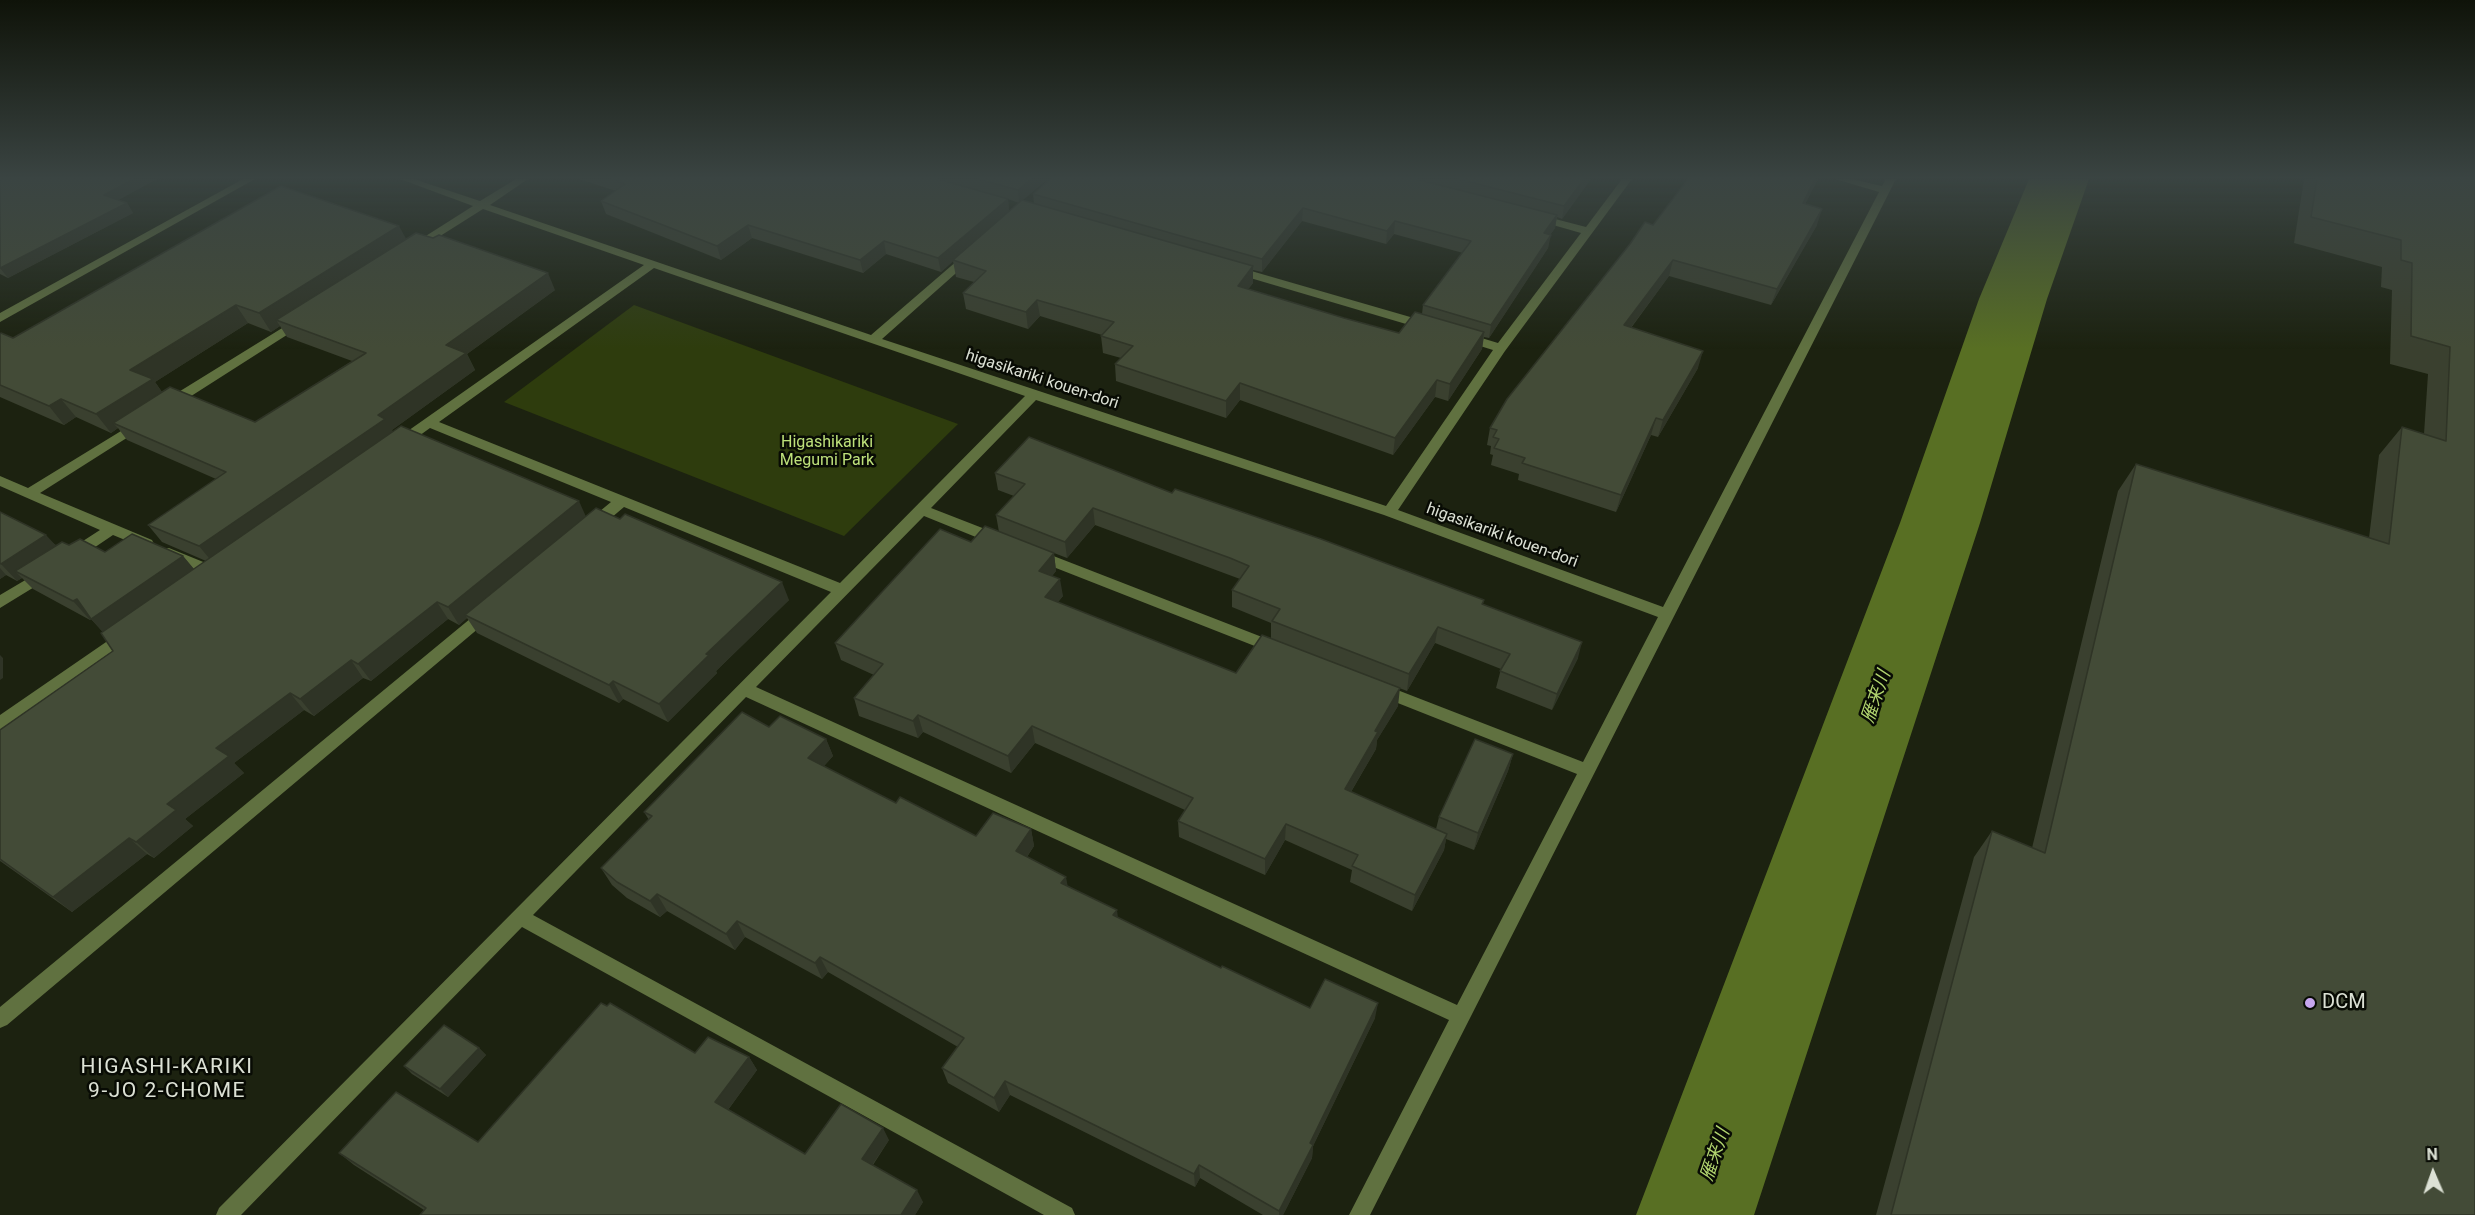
<!DOCTYPE html>
<html>
<head>
<meta charset="utf-8">
<style>
  body { margin:0 }
  #map { position:relative; width:2475px; height:1215px; overflow:hidden; background:#1c2210; font-family:Roboto,sans-serif }
  canvas { display:block }
  .north { position:absolute; left:2403px; top:1143px; width:60px; height:60px; -webkit-text-stroke:4px #080b04; paint-order:stroke; rotate:358deg; font-size:16px; font-weight:700; line-height:24px; text-align:center; color:#dce1d5 }
  .north::after { content:''; display:block; margin:auto; width:21px; height:27px; background:#dce1d5; clip-path:polygon(50% 0,100% 100%,50% 72%,0 100%) }
</style>
</head>
<body>
<div id="map">
<canvas width="2475" height="1215"></canvas>
<div class="north">N</div>
</div>
<script>
const g = document.querySelector('canvas').getContext('2d');
g.lineJoin = 'round';
function paint(path, color) { g.fillStyle = color; g.fill(path, 'evenodd'); }
function strokePath(path, color, width, dash) { g.strokeStyle = color; g.lineWidth = width; g.lineCap = dash ? 'butt' : 'round'; g.setLineDash(dash || []); g.stroke(path); }
function write(font, color, halo, rows, align = 'center') {
  g.font = font + ' Roboto,"Noto Sans JP",sans-serif'; g.lineWidth = 5; g.setLineDash([]); g.textBaseline = 'middle'; g.strokeStyle = halo; g.fillStyle = color; for (const [text, x, y, turn = 0] of rows) {
    g.save(); g.translate(x, y); g.rotate((+turn || 0) * Math.PI / 180); g.textAlign = isNaN(turn) ? turn : align; if (halo) g.strokeText(text, 0, 0); g.fillText(text, 0, 0); g.restore();
  }
}
paint(new Path2D(`
  M634,305L958,424L844,536L504,402Z`), '#2e3c0d');
paint(new Path2D(`
  M2029,179H2089L2047,299L1980,523L1754,1215H1636L1900,523L1979,299Z`), '#586f23');
paint(new Path2D(`
  M243,179H255L0,322V313Z
  M400,179H414L480,201L516,179H528L490,205L871,335L965,254H973V258L882,339L1386,506L1493,350L1461,340L1459,337L1461,334L1465,333L1498,343L1581,233L1532,219V215L1536,214L1586,227L1622,179H1632L1505,351L1398,510L1663,607L1879,192L1835,179H1852L1882,186L1886,179H1896L1370,1215H1349L1449,1020L746,697L533,915L1072,1208L1075,1215H1044L522,927L241,1215H216L219,1208L831,592L624,507L598,529H588L586,525L588,521L611,502L430,428L405,446H395L393,443L395,440L644,265L483,209L418,250H410V246L473,206ZM654,268L1025,396L840,583L439,422ZM1036,400L1384,515L1658,617L1583,762L1387,686L1381,684L1375,686L1373,690L1375,694L1577,774L1457,1005L756,687L924,516L993,544H1003L1005,540L1003,536L931,508Z
  M1234,266L1431,323L1433,326L1427,330L1423,329L1230,272L1228,270Z
  M300,317L304,318V324L174,407H164L162,404L164,401Z
  M139,420L146,424L144,427L40,493L152,540L154,544L147,549L113,535L79,558H69L67,554L69,550L100,530L0,486V476L28,488Z
  M169,548L218,568L220,572L213,577L164,557L162,553L164,549Z
  M1038,550L1280,644L1283,648L1280,652H1270L1033,559L1031,555Z
  M44,569L49,570L51,574L49,578L0,608V595Z
  M487,607L492,609L495,613L492,617L7,1025L0,1028V1007L482,609Z
  M125,629L130,631L133,635L130,639L0,730V715Z`), '#607140');
paint(new Path2D(`
  M0,179H157L118,200L127,203L133,213L8,278L0,274Z
  M579,179H1048L1019,203L1008,199L1009,212L1034,204L1033,194L1050,179H1591L1562,219L1557,217L1555,228L1550,235L1548,248L1489,338L1484,337L1482,349L1448,401L1435,397L1393,455L1240,400L1226,418L1116,381L1115,364L1121,358L1103,353L1101,336L1102,335L1040,316L1028,329L966,309L963,293L974,282L956,277L953,261L941,272L886,254L863,273L752,238L721,260L606,214L601,201L616,191ZM1302,221L1386,244L1394,234L1463,253L1423,305L1422,314L1399,333L1344,318L1248,289L1253,283V270L1262,272Z
  M1688,179H1818L1805,204L1817,225L1771,305L1669,276L1631,328L1698,368L1658,437L1651,435L1616,512L1518,480L1519,474L1491,465L1493,455L1490,454L1491,446L1487,445L1490,428L1653,225Z
  M2304,179H2475V1215H1876L1974,857L1992,831L2032,848L2118,491L2136,464L2369,538L2379,455L2402,427L2424,434L2428,374L2390,364L2392,290L2381,287L2382,267L2294,243Z
  M406,239L555,290L467,354L475,370L392,430L393,432L586,516L789,600L716,671L717,673L668,722L623,699L619,703L477,633L467,618L459,625L448,619L371,681L363,678L314,716L304,710L234,763L244,773L185,819L193,826L154,858L147,854L72,912L0,861V730L113,651L103,632L91,619L90,620L33,589L22,578L17,581L6,575L0,579V512L56,545H69L105,552L183,556L194,569L206,561L162,542L148,525L216,479L127,440L118,428L111,433L76,417L64,425L0,397V334L13,338ZM248,323L271,332L280,326L287,337L352,361L255,422L162,392L155,382Z
  M995,473L1172,493L1484,600L1483,604L1578,658L1552,710L1496,688L1501,669L1435,643L1407,691L1330,661L1398,706L1377,740L1376,749L1351,792L1436,829L1439,817L1513,754L1508,771L1474,850L1446,839L1444,850L1412,911L1350,882L1352,870L1285,840L1265,875L1179,837L1178,821L1185,810L1035,743L1011,773L923,732L918,738L859,716L854,698L874,675L841,660L835,643L971,542L999,532L996,515L1014,496L998,490ZM1095,525L1240,579L1232,590V607L1271,623V638L1236,673L1058,602L1063,596L1052,576L1056,571L1054,553L1067,558Z
  M769,727L826,739L833,756L824,766L896,803L976,836L1031,829L1034,846L1027,857L1067,886L1118,918L1221,968L1310,1008L1375,1018L1313,1146L1312,1158L1283,1215H1263L1200,1178L1195,1187L1010,1095L999,1112L948,1083L942,1068L958,1047L828,972L822,979L745,937L735,950L667,911L660,917L627,898L612,885L601,868L649,820L644,812Z
  M479,1048L486,1055L448,1097L412,1074L404,1066Z
  M695,1053L749,1057L757,1070L728,1110L805,1154L889,1140L873,1165L923,1202L915,1215H420L424,1210L354,1165L339,1153L478,1142Z`), '#3a402f');
paint(new Path2D(`
  M134,179H157L111,204L104,195Z
  M1031,179H1048L1019,203L1018,190Z
  M1584,179H1591L1562,219L1564,206Z
  M1815,179H1818L1797,220L1803,203Z
  M1008,199L1009,212L941,272L938,258Z
  M127,203L133,213L8,278L0,268Z
  M1303,208L1302,221L1262,272V259Z
  M1822,209L1817,225L1771,305L1777,289Z
  M1557,215L1555,228L1542,246L1544,233Z
  M1395,221L1394,234L1386,244L1387,231Z
  M748,225L752,238L721,260L717,246Z
  M399,226L409,244L276,320L280,326L271,332L259,313Z
  M1551,235L1548,248L1489,338L1491,325Z
  M884,241L886,254L863,273L860,260Z
  M1673,260L1669,276L1620,342L1624,325Z
  M1253,266V283L1238,303V286Z
  M548,273L555,290L467,354L475,370L392,430L395,436L213,563L199,546L378,415L446,345Z
  M1037,300L1040,316L1028,329L1026,312Z
  M236,305L248,323L155,382L166,398L113,423L118,428L111,433L96,414L130,370Z
  M1484,332L1482,349L1448,401L1450,384Z
  M1703,351L1698,368L1658,437L1663,420Z
  M1437,380L1435,397L1393,455L1395,438Z
  M1240,383V400L1226,418V401Z
  M61,399L76,417L64,425L49,406Z
  M1656,418L1651,435L1616,512L1621,495Z
  M579,501L587,519L465,615L467,618L459,625L448,607Z
  M1093,508L1095,525L1067,558L1065,542Z
  M46,535L62,552L15,571L22,578L17,581L1,564Z
  M1054,553L1056,571L1042,588L1039,571Z
  M183,556L198,574L108,638L91,619Z
  M0,568L6,575L0,579Z
  M1060,579L1063,596L1048,614L1045,597Z
  M782,582L789,600L716,671L717,673L668,722L659,704L706,654Z
  M77,599L94,617L90,620L73,601Z
  M437,602L448,619L371,681L358,664Z
  M1438,627L1435,643L1407,691L1409,674Z
  M1582,642L1578,658L1552,710L1557,694Z
  M0,655L3,658V678L0,680Z
  M351,660L363,678L314,716L300,699Z
  M613,681L623,699L619,703L609,685Z
  M1400,688L1398,706L1377,740L1376,749L1343,805L1345,789L1375,731Z
  M290,693L304,710L234,763L244,773L185,819L193,826L154,858L136,842L167,804L216,748Z
  M918,715L923,732L918,738L913,721Z
  M1032,726L1035,743L1011,773L1008,756Z
  M826,739L833,756L815,776L808,758Z
  M1513,754L1508,771L1474,850L1478,833Z
  M1286,824L1285,840L1265,875V859Z
  M1031,829L1034,846L1019,868L1016,851Z
  M1447,834L1444,850L1412,911L1415,895Z
  M129,838L147,854L72,912L53,897Z
  M1066,877L1069,893L1061,883Z
  M657,894L667,911L660,917L650,901Z
  M1117,910L1119,926L1113,915Z
  M737,921L745,937L735,950L726,934Z
  M820,957L828,972L822,979L815,963Z
  M1378,1003L1375,1018L1313,1146L1312,1158L1283,1215H1279V1211L1310,1143Z
  M479,1048L486,1055L448,1097L440,1089Z
  M749,1057L757,1070L724,1115L715,1102Z
  M1005,1081L1010,1095L999,1112L994,1098Z
  M883,1128L889,1140L868,1171L862,1159Z
  M1199,1165L1200,1178L1195,1187L1194,1174Z
  M917,1190L923,1202L915,1215H901Z`), '#2f3426');
const building = new Path2D(`
  M0,179H134L104,195L127,203L0,268Z
  M613,179H938L1008,199L938,258L884,241L860,260L748,225L717,246L601,201L625,184L617,182L619,181Z
  M978,179H1031L1018,190Z
  M1050,179H1416L1557,215L1544,233L1551,235L1491,325L1423,305L1471,241L1395,221L1387,231L1303,208L1262,259L1033,194Z
  M1458,179H1584L1564,206Z
  M1688,179H1815L1803,203L1822,209L1777,289L1673,260L1624,325L1703,351L1663,420L1656,418L1621,495L1522,463L1525,458L1494,448L1499,439L1493,437L1497,430L1490,428L1507,399L1630,244L1645,222L1653,225Z
  M2317,179H2475V1215H1891L1992,831L2045,853L2136,464L2389,544L2402,427L2446,441L2450,347L2411,336L2412,263L2401,260V240L2311,217Z
  M281,186L399,226L259,313L236,305L130,370L153,379L96,414L61,399L49,406L0,385V334L1,333L13,338Z
  M1022,200L1253,266L1238,286L1344,318L1399,333L1415,312L1484,332L1450,384L1437,380L1395,438L1240,383L1226,401L1115,364L1133,346L1101,336L1114,322L1037,300L1026,312L963,293L986,271L953,260Z
  M416,233L433,238L439,235L548,273L446,345L466,353L378,415L385,419L199,546L148,525L226,472L113,423L170,387L255,422L366,353L276,320Z
  M401,426L579,501L448,607L437,602L358,664L351,660L300,699L290,693L216,748L229,756L167,804L176,810L136,842L129,838L53,897L0,859V730L113,651L101,633Z
  M1029,437L1172,493L1175,489L1321,539L1484,600L1482,604L1582,642L1557,694L1500,671L1510,654L1438,627L1409,674L1272,621L1280,609L1232,590L1249,566L1230,558L1093,508L1065,542L996,515L1025,484L995,473Z
  M596,508L620,519L625,514L782,582L706,654L709,655L659,704L613,681L609,685L465,615Z
  M0,512L46,535L1,564L0,563Z
  M985,526L1054,553L1039,571L1060,579L1045,597L1236,673L1262,635L1400,688L1375,731L1378,732L1345,789L1447,834L1415,895L1352,866L1358,855L1286,824L1265,859L1178,821L1193,798L1032,726L1008,756L918,715L913,721L854,698L883,664L835,643L940,529L971,542Z
  M132,534L183,556L91,619L77,599L73,601L15,571L62,542L69,545L80,539L105,552Z
  M742,712L769,727L780,716L826,739L808,758L896,803L900,797L976,836L993,813L1031,829L1016,851L1066,877L1061,883L1117,910L1113,915L1221,968L1222,966L1310,1008L1325,979L1378,1003L1310,1143L1313,1145L1279,1211L1199,1165L1194,1174L1005,1081L994,1098L942,1068L964,1038L820,957L815,963L737,921L726,934L657,894L650,901L617,882L601,868L652,816L644,812Z
  M1475,739L1513,754L1478,833L1439,817Z
  M601,1003L607,1006L610,1003L695,1053L708,1037L749,1057L715,1102L805,1154L841,1104L883,1128L862,1159L917,1190L901,1215H420L426,1208L339,1153L396,1092L478,1142Z
  M444,1025L479,1048L440,1089L404,1066Z`);
paint(building, '#434b37');
strokePath(building, '#2f3426', 1.5);
const sky = g.createLinearGradient(0, 0, 0, 349);
sky.addColorStop(0, '#0f1309');
sky.addColorStop(0.51, '#3a4442');
sky.addColorStop(1, '#3a444200');
g.fillStyle = sky;
g.fillRect(0, 0, 2475, 349);
for (const [x, y, r, color] of [
  [2310,1003,6,"#c7a6ef"]
]) { const dot = new Path2D(); dot.arc(x, y, r, 0, 2 * Math.PI); g.fillStyle = color; g.fill(dot); strokePath(dot, '#080b04', 2); }
write('16px', '#dce1d5', '#080b04', [
  ["higasikariki kouen-dori",1042,380,18],
  ["higasikariki kouen-dori",1502,536,20]
]);
write('16px', '#bde07a', '#080b04', [
  ["Higashikariki",827,443],
  ["Megumi Park",827,461]
]);
write('italic 18px', '#b2d56f', '#080b04', [
  ["雁来川",1877,697,-71],
  ["雁来川",1716,1155,-71]
]);
write('20px', '#dce1d5', '#080b04', [
  ["DCM",2322,1003]
], 'left');
g.letterSpacing = '1.5px';
write('21px', '#dce1d5', '#080b04', [
  ["HIGASHI-KARIKI",167,1068],
  ["9-JO 2-CHOME",167,1092]
]);
g.letterSpacing = '0px';
</script>
</body>
</html>
